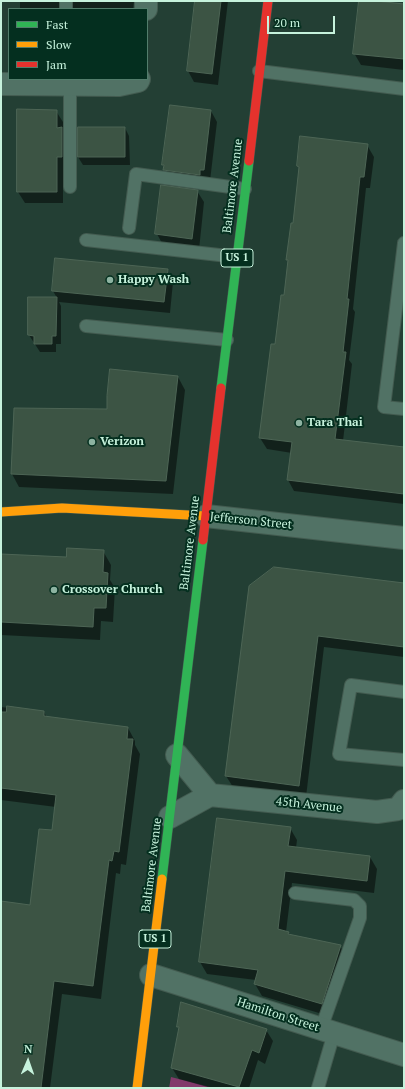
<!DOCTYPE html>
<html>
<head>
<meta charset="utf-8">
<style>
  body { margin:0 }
  #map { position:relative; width:405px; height:1089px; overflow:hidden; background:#233f34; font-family:"PT Serif",serif }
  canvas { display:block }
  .frame { position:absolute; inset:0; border:2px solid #c6f2dc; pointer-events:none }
  .legend { position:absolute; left:8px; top:8px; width:140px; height:72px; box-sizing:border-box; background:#042f1f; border:1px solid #527d6b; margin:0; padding:5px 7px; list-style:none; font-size:12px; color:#c6f2dc }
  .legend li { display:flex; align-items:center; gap:8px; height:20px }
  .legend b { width:20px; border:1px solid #527d6b }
  .north { position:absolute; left:8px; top:1041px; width:40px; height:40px; -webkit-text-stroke:3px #042f1f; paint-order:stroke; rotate:2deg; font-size:11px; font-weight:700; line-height:16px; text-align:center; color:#c6f2dc }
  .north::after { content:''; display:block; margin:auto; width:14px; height:18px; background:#c6f2dc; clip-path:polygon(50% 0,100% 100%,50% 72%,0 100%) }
  .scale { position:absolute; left:267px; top:16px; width:68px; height:18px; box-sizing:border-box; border:2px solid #c6f2dc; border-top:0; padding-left:5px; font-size:12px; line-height:14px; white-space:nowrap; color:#c6f2dc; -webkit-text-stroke:3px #042f1f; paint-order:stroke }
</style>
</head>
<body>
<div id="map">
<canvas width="405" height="1089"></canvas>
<div class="frame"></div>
<ul class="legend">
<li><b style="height:5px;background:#30b455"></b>Fast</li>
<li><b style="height:5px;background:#ff9f0a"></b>Slow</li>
<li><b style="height:5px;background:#e5322d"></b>Jam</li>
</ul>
<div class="north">N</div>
<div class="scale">20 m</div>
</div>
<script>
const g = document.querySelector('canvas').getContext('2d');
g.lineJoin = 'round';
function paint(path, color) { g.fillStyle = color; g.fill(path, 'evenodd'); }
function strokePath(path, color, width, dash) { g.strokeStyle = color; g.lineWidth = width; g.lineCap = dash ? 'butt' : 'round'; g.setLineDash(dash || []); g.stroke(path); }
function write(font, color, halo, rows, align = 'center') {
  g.font = font + ' "PT Serif",serif'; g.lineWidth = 4; g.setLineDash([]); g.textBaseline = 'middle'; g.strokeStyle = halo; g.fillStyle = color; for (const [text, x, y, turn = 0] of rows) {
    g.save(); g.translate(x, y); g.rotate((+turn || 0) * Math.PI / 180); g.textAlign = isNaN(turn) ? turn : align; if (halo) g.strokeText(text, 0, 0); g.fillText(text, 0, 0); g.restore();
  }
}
paint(new Path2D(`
  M171,1077L214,1088H169Z`), '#823a6a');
paint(new Path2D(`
  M20,1H134L133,9H20Z
  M196,1H228L218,85L194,82L188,71Z
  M360,1L404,5V70L361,65L354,53Z
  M56,111L63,122V130L68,140V168H63V203H25L18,192Z
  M211,111L217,122L210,181H171L164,170L163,165Z
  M125,128L129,136L130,165H83L78,157Z
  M367,145L374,157L370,188H366L353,309L355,312L349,360L352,364L343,441L404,448V504L294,491L288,480L292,453L267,449L260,438L285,296L289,263L287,260L291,224H294L300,170L298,166Z
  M197,191L204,202L199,250L163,245L157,234Z
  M56,259L167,270L173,282L170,313L59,302L61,306V344H56V352H40L29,335V298H57L53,291Z
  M178,377L185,390L173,494L19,487L12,474L15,409L108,410Z
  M103,551L111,565L110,580L115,588L113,622L101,621L100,640L1,635V555L67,559Z
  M404,584V657L324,647L306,797L233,787L226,776L250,586Z
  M1,707L44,712L47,718L128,728L135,741V745L140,754L126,865L121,864L120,874L116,873L101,999L62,994L50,1088H1V902L31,906L53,831L56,807L1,800Z
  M290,828L297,840L296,848L370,857L377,869L374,893L292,883L286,932L289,933L290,935L340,946L347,958L329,1016L262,996L255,984L256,980L207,974L200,962Z
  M182,1003L266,1030L273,1041L265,1064L258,1060L249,1088H211L179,1079L172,1068L180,1030L178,1027Z`), '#0007');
const building = new Path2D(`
  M195,1H221L212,74L187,71Z
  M359,1H376L404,4V59L353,54Z
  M170,105L211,110L204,170H200V175L163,170L164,165H162Z
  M17,109L57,110V128L62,127V157H57V192H17Z
  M78,127H125V157H78Z
  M300,136L368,144L364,177H360L347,299H349L343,352H346L335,439L404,447V494L287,480L292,442L259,438L271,344H275L281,295H284L288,260H286L291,223H293L299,167L297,166Z
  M161,185L198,190L192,239L155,234Z
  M55,258L168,269L164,302L52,291Z
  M28,297H57L56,336H52V344H34V336L28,335Z
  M110,369L178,376L166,481L11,474L14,408L107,409V396Z
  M67,548L104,550L103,572L108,573L106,608H94L93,627L1,622V554L66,557Z
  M274,567L404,583V647L318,636L299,786L225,776L249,586Z
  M7,706L44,711V716L128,727L127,739H133L119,852L114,851L112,861L109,860L93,986L54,981L41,1088H1V901L30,905L39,829L52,830L56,795L1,788V712H6Z
  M217,818L291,827L288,846L370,856L367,881L285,871L278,929L289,932L288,934L341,945L322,1004L254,984L258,970L199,962Z
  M181,1002L267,1029L259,1053L252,1050L239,1087L171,1068L179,1027H177Z`);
paint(building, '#3c5444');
strokePath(building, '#4d6555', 1);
const lane = new Path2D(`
  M66,9V1
  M259,71L404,89
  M70,187V85
  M129,228L136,174L245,189
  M86,240L237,257
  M404,243L384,407L404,409
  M86,326L227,340
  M404,692L351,685L339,754L404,760
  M295,893L354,900L360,906V918L321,1029
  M318,1088L334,1033`);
const street = new Path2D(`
  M146,9V1
  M1,84L119,85L138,81L139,79
  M206,516L404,538
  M177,755L210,795
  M170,817L210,795L377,812L398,809L404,801
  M151,975L404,1055`);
const fast = new Path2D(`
  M221,388L249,161
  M162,879L203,540`);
const slow = new Path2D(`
  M1,512L62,508L206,516
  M137,1088L162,879`);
const jam = new Path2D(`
  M249,161L268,1
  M203,540L221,388`);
strokePath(lane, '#435b50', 14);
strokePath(street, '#435b50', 24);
strokePath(fast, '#435b50', 10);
strokePath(slow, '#435b50', 10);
strokePath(jam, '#435b50', 10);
strokePath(lane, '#517265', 12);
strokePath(street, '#517265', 22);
strokePath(fast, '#30b455', 9);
strokePath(slow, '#ff9f0a', 9);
strokePath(jam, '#e5322d', 9);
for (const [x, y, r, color] of [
  [110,280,4,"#8db3a1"],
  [299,423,4,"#8db3a1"],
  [92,442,4,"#8db3a1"],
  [54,590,4,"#8db3a1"]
]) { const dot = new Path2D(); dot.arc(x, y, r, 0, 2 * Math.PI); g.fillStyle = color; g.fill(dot); strokePath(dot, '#042f1f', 1.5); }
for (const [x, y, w] of [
  [237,258,32],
  [155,939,32]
]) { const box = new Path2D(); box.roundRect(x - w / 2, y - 9, w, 18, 3); g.fillStyle = '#042f1f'; g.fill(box); strokePath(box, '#c6f2dc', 1); }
write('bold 11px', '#c6f2dc', null, [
  ["US 1",237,258],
  ["US 1",155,939]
]);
write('12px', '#c6f2dc', '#042f1f', [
  ["Baltimore Avenue",233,186,-83],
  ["Jefferson Street",251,521,6],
  ["Baltimore Avenue",190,543,-83],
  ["45th Avenue",309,805,6],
  ["Baltimore Avenue",152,865,-83],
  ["Hamilton Street",278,1015,18]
]);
write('bold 12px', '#c6f2dc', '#042f1f', [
  ["Happy Wash",118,280],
  ["Tara Thai",307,423],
  ["Verizon",100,442],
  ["Crossover Church",62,590]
], 'left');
</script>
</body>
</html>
